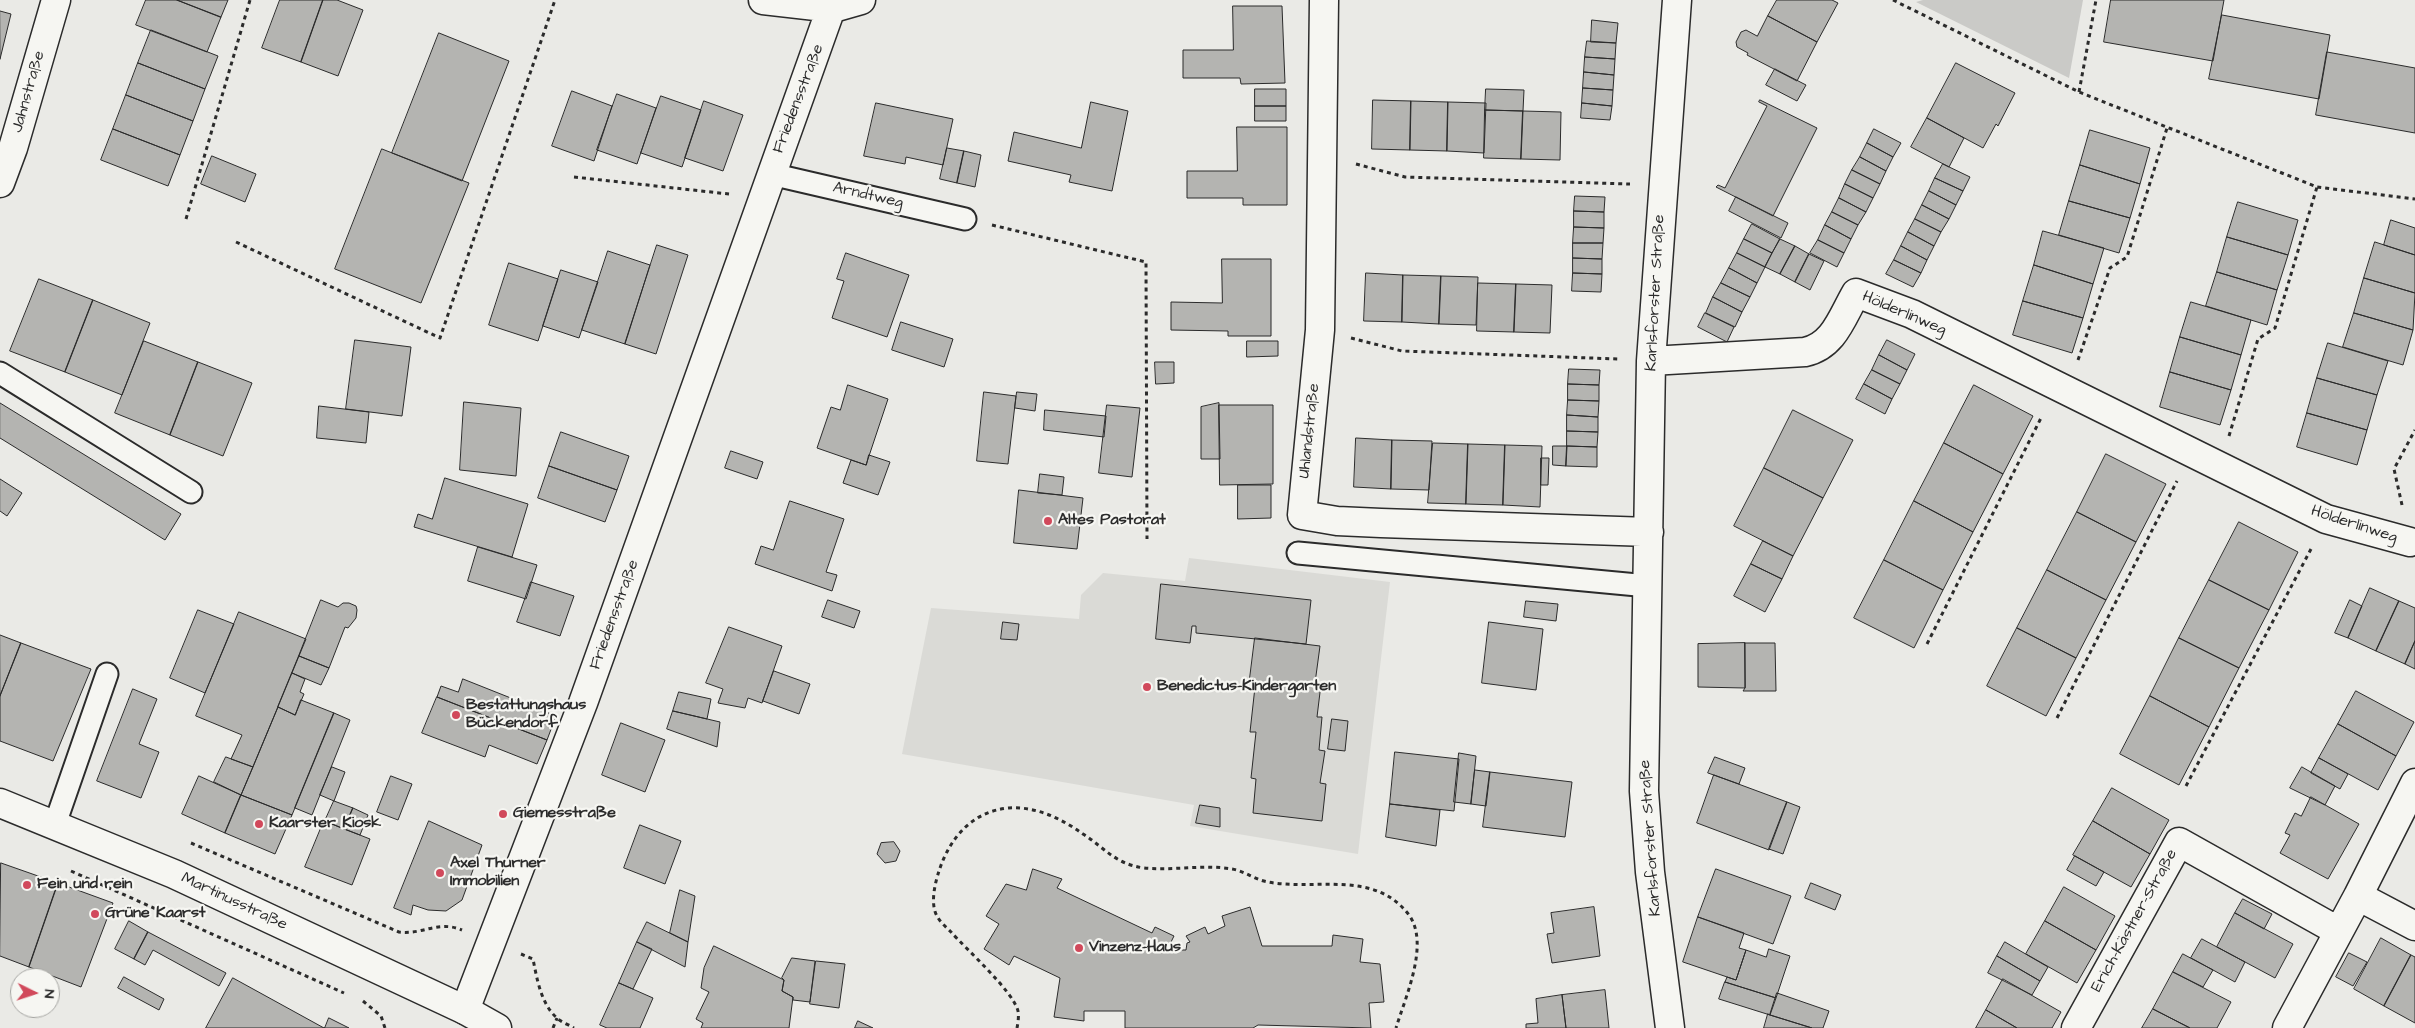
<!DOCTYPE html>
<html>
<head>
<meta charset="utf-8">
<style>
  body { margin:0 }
  #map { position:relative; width:2415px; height:1028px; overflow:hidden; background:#eaeae6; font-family:"Architects Daughter",sans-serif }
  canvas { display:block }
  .north { position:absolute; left:10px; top:968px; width:50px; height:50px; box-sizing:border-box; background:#f6f6f2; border:1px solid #a5a5a2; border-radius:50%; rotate:94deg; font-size:14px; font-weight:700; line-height:20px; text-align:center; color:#2b2b2b }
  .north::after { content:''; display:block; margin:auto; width:18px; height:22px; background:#d1495b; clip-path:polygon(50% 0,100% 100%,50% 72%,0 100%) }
</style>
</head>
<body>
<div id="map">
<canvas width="2415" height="1028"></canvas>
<div class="north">N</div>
</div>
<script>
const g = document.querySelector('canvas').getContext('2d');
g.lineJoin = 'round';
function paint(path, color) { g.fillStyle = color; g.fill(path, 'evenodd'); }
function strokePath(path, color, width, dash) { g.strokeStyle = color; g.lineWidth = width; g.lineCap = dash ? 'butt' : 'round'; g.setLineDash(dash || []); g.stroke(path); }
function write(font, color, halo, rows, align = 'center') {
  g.font = font + ' "Architects Daughter",sans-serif'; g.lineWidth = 4.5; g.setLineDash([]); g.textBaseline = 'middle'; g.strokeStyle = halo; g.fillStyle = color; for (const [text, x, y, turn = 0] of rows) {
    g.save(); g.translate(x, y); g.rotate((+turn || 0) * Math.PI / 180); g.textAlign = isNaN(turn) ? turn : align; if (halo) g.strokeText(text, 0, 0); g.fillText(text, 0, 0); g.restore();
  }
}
paint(new Path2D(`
  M1189,558L1390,582L1358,854L1190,826L1194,805L902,754L931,608L1079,619L1081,595L1103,573L1185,581Z`), '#dadad6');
paint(new Path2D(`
  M1923,0H2083L2069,78L1916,2Z`), '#cacac7');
const building = new Path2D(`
  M146,0H177L221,17L207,52L136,25Z
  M177,0H228L221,17Z
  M280,0H323L301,62L262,48Z
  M323,0H337L363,10L338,76L301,62Z
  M1777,0H1832L1838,3L1817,42L1768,16Z
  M2111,0H2224L2213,61L2104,42Z
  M1233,6H1282L1285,83L1241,84L1240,78H1183V50H1233Z
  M0,11L11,14L0,59Z
  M2222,15L2330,35L2319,99L2209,79Z
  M1768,16L1817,42L1797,81L1747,55L1748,53L1737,47L1736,42L1741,32L1746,30L1757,36Z
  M1592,20L1618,23L1616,43L1591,42Z
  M151,30L218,56L205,89L138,63Z
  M439,33L509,61L462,181L392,153Z
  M1587,41L1616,43L1615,59L1585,57Z
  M2327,52L2415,68V133L2316,115Z
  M1585,57L1615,59L1614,75L1584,72Z
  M138,63L205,89L193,121L126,95Z
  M1956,63L2015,93L1998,126L1996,124L1983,148L1927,118Z
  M1775,69L1806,85L1797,101L1766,85Z
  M1584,72L1614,75L1613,90L1583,88Z
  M1583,88L1613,90L1612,106L1582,103Z
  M1255,89H1286V106H1255Z
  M1486,89L1524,90L1523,111L1485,110Z
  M572,91L612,106L594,161L552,146Z
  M617,94L656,108L637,164L597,150Z
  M126,95L193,121L180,155L113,129Z
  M661,96L701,110L682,167L641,153Z
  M1373,100L1411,101L1410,150L1372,149Z
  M1760,100L1817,128L1773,216L1716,187L1718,185L1725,188L1767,106L1759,102Z
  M704,101L743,115L723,171L685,158Z
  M1411,101L1448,102L1447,151L1410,150Z
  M1091,102L1128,111L1112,191L1069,182L1071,175L1008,161L1014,132L1081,148Z
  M1448,102L1486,103L1484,153L1447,151Z
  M876,103L953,119L943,165L906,157L905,164L864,156Z
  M1582,103L1612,106L1610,120L1581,118Z
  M1255,106H1286V121H1255Z
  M1485,110L1523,111L1521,159L1484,158Z
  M1523,111L1561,112L1560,160L1521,159Z
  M1927,118L1964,138L1949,167L1911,147Z
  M1237,127H1287V205H1243V198H1187V171H1237Z
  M113,129L180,155L168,186L101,160Z
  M1874,129L1901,143L1893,157L1867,143Z
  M2090,130L2150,148L2140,184L2080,165Z
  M1867,143L1893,157L1886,171L1860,157Z
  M947,148L964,151L957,183L940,179Z
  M382,149L469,183L421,303L335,269Z
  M964,151L981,155L975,187L957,183Z
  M212,156L256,174L245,202L201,184Z
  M1860,157L1886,171L1880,184L1852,170Z
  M1943,164L1970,177L1963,191L1935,178Z
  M2080,165L2140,184L2130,218L2069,201Z
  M1852,170L1880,184L1873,198L1845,184Z
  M1935,178L1963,191L1956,205L1929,191Z
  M1845,184L1873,198L1866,212L1839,198Z
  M1929,191L1956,205L1949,219L1922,205Z
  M1575,196L1605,197L1604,212L1574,211Z
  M1736,197L1788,223L1781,238L1729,211Z
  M1839,198L1866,212L1858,225L1832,212Z
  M2069,201L2130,218L2119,253L2059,235Z
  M2238,202L2298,220L2288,255L2227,237Z
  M1922,205L1949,219L1941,232L1915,219Z
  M1574,211L1604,212V228L1574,227Z
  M1832,212L1858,225L1851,239L1825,225Z
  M1915,219L1941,232L1934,246L1908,232Z
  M2391,220L2415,228V255L2384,245Z
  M1752,224L1780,239L1772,253L1744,239Z
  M1825,225L1851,239L1844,253L1818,240Z
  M1574,227L1604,228L1603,243H1573Z
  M2043,231L2104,248L2093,284L2034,265Z
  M1908,232L1934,246L1927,260L1901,246Z
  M2227,237L2288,255L2277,290L2217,272Z
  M1744,239L1772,253L1765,267L1737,253Z
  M1780,239L1795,246L1780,274L1765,267Z
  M1818,240L1844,253L1837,267L1810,253Z
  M2375,242L2415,255V293L2364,278Z
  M1573,243H1603L1602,259L1573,258Z
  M657,245L688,255L656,354L625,344Z
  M1795,246L1809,254L1795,282L1780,274Z
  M1901,246L1927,260L1921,273L1894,260Z
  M608,251L650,265L625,344L582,330Z
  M846,253L909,275L887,337L832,318L844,281L837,279Z
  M1737,253L1765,267L1757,283L1729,268Z
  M1809,254L1824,261L1810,290L1795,282Z
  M1573,258L1602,259V274L1573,273Z
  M1222,259H1271V336H1228V331L1171,330V302L1222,303Z
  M1894,260L1921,273L1913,287L1886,274Z
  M509,263L558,279L538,341L489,325Z
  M2034,265L2093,284L2083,318L2023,301Z
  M1729,268L1757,283L1750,297L1721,283Z
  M561,270L598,282L579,338L543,326Z
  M2217,272L2277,290L2267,325L2206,306Z
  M1366,273L1403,275L1402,322L1364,321Z
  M1573,273L1602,274L1601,292L1572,291Z
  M1403,275L1441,276L1439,324L1402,322Z
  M1441,276L1478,277L1476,325L1439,324Z
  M2364,278L2415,293L2413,330L2354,313Z
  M39,279L93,300L65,372L10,351Z
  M1478,283L1516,284L1514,332L1477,331Z
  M1721,283L1750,297L1742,312L1713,297Z
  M1516,284L1552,285L1550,333L1514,332Z
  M1713,297L1742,312L1735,327L1706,313Z
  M93,300L150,323L122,395L65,372Z
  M2023,301L2083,318L2072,353L2013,335Z
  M2191,302L2251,320L2241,355L2180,337Z
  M1705,313L1734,327L1727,342L1698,327Z
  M2354,313L2413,330L2403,365L2343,347Z
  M901,322L953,339L944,367L892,350Z
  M2180,337L2241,355L2231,390L2170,372Z
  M355,340L411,347L402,416L346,409Z
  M1887,340L1915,354L1907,370L1879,355Z
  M144,341L198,362L170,435L115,413Z
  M1247,341H1278V356L1247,357Z
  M2328,343L2388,361L2377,395L2317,378Z
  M1879,355L1907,370L1900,384L1872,370Z
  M198,362L252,383L223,456L170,435Z
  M1155,362H1174V383L1156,384Z
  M1569,369L1600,370L1599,385L1568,384Z
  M1872,370L1900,384L1892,399L1864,384Z
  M2170,372L2231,390L2220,425L2160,407Z
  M2317,378L2377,395L2367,430L2307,413Z
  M1568,384L1599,385V401L1568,400Z
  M1864,384L1892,399L1885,414L1856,399Z
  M848,385L888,399L866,465L817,448L831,407L840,410Z
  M1974,385L2033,416L2003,474L1944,443Z
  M984,392L1016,396L1008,464L977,461Z
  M1017,392L1037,394L1035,411L1015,408Z
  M1568,400L1599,401L1598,417L1567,415Z
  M464,402L521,408L516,476L460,470Z
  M0,403L181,514L165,540L0,438Z
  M1219,403L1220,459H1201V407Z
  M1107,405L1140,408L1132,477L1099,473Z
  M1219,405H1273V484L1220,485Z
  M319,406L369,412L366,443L317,438Z
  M1045,410L1106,416L1104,437L1044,430Z
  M1793,410L1853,440L1823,498L1764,468Z
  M2307,413L2367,430L2357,465L2297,447Z
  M1567,415L1598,417V432L1567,431Z
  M1567,431L1598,432L1597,447L1567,446Z
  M561,432L629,456L617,490L549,466Z
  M1356,438L1392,440L1391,489L1354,487Z
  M1392,440L1432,441L1429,490L1391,489Z
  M1433,443L1468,444L1466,504L1428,503Z
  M1944,443L2003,474L1973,532L1914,501Z
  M1468,444L1505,445L1503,505L1466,504Z
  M1505,445L1542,446L1540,507L1503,505Z
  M1553,446H1567L1566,466L1553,465Z
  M1567,446L1597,447V467L1566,466Z
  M731,451L763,462L757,479L725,468Z
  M2106,454L2166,484L2136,542L2077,512Z
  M869,455L890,462L878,495L843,483L851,460L866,465Z
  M1541,458H1549L1548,485H1541Z
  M549,466L617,490L605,522L538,498Z
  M1764,468L1823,498L1793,556L1734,526Z
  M1040,474L1064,477L1062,495L1038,493Z
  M445,478L528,504L512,557L414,527L418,514L432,519Z
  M0,479L22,493L7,516L0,511Z
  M1238,485H1271V518L1238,519Z
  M1019,490L1083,498L1077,549L1014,543Z
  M790,501L844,519L826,572L837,575L832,591L755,564L761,546L773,550Z
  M1914,501L1973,532L1943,590L1884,560Z
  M2077,512L2136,542L2106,600L2047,570Z
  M2239,522L2298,552L2269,610L2209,580Z
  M1763,541L1793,556L1782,579L1751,564Z
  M478,547L537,565L526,599L468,581Z
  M1884,560L1943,590L1914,648L1854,618Z
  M1751,564L1782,579L1765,612L1734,596Z
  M2047,570L2106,600L2076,658L2017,628Z
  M2209,580L2269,610L2239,668L2179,638Z
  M531,582L574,596L560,636L517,622Z
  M1161,584L1311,600L1306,644L1196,633V626H1192L1190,643L1156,639Z
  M2370,588L2399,601L2376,651L2348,638Z
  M321,600L338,607L343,603H349L356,606L357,610L356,618L348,628L345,627L329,668L299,656Z
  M828,600L860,611L854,628L822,617Z
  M2350,600L2362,606L2348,638L2335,633Z
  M1526,601L1558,604L1556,621L1524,617Z
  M2399,601L2415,608V641L2405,664L2376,651Z
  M198,610L234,624L205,693L170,678Z
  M239,612L306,639L253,767L231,759L242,735L196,716Z
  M1003,622L1019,624L1017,640L1001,639Z
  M1489,622L1543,629L1536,690L1482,683Z
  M729,627L782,646L762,703L748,698L745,708L718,703L723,689L706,683Z
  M2017,628L2076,658L2046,716L1987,686Z
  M0,635L21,643L0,696Z
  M1255,638L1320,646L1315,683L1321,684L1317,717H1322L1319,750L1325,751L1320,783L1326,784L1322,821L1253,813L1256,779L1251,778L1256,732H1250L1255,687L1249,686Z
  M2179,638L2239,668L2209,727L2150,696Z
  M2415,641V669L2405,664Z
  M21,643L91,669L53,761L0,741V696Z
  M1745,643V688L1698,687V644Z
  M1745,643H1775L1776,691H1743L1745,688Z
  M299,656L329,668L321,685L292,673Z
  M774,671L810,684L799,714L763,701Z
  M292,673L305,679L300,692L304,694L295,715L278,707Z
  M463,679L556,716L547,740L437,697L441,686L458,692Z
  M133,689L157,699L139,744L159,752L141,798L97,781Z
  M2356,691L2414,722L2396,756L2338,724Z
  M679,692L711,699L707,719L673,711Z
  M2150,696L2209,727L2179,785L2120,754Z
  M437,697L547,740L537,764L489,745L485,757L422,733Z
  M301,700L334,713L292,815L241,795L278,707L295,715Z
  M673,711L720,722L717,747L667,729Z
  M334,713L350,720L312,815L295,808Z
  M1332,719L1348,721L1345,751L1328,749Z
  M621,723L665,740L645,792L602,775Z
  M2338,724L2396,756L2378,790L2319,758Z
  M1395,752L1459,759L1454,811L1390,804Z
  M1459,753L1476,756L1471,804L1454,802Z
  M226,757L253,767L241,795L214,782Z
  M1715,757L1745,768L1739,784L1708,773Z
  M2319,758L2348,774L2340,789L2311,773Z
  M332,767L345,772L334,801L320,795Z
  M2302,767L2335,786L2325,805L2290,788Z
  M1475,770L1490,772L1486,806L1471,804Z
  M1490,772L1572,782L1565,837L1483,827Z
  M1714,775L1787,802L1769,850L1697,823Z
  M199,776L241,795L225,833L182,814Z
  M391,776L412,784L398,820L377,812Z
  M2112,788L2169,820L2150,854L2093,821Z
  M241,795L292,815L275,854L225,833Z
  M2311,797L2359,824L2328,879L2280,853L2290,835L2285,833L2295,813L2301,816Z
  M334,801L353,808L344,829L325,821Z
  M1787,802L1800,807L1783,854L1769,849Z
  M1390,804L1440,810L1436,846L1386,837Z
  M1200,805L1220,808V827L1196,823Z
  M353,808L368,815L360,835L344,829Z
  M324,821L370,839L352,885L305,867Z
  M429,821L482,845L462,900L446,911L428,910L413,905L411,915L394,908Z
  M2093,821L2150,854L2131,887L2073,855Z
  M640,825L681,841L665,884L624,868Z
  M894,842L900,851L896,861L885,863L877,854L881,843Z
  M2075,856L2104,872L2096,886L2067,870Z
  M1,863L58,883L29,967L0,956Z
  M1033,869L1062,879L1057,888L1152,933L1155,927L1174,936L1171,942L1174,944L1173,950H1186L1187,943L1190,942L1186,936L1205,927L1208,934L1225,926L1222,916L1250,907L1262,946H1332L1333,935L1363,939L1360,962L1380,964L1384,1002L1369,1003L1371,1028L1258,1025L1253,1028H1125V1011H1084V1021L1054,1017L1060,978L1014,956L1009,965L984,949L999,924L986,916L1006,884L1026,890Z
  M1716,869L1791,896L1773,944L1698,917Z
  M58,883L113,903L81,987L29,967Z
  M1811,883L1841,895L1835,910L1805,898Z
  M2064,887L2115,916L2096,950L2045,921Z
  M680,890L695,896L688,942L670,933Z
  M2243,899L2272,914L2264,929L2235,913Z
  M1594,907L1600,956L1552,963L1547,934L1554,933L1551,913Z
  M2235,913L2293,944L2275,978L2217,947Z
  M1698,917L1744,933L1739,948L1746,950L1736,980L1683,962Z
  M129,921L148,932L134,959L115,949Z
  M2045,921L2096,950L2077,983L2026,954Z
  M647,922L688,942L685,967L637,942Z
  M148,932L226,973L219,986L153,950L145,965L134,959Z
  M2381,938L2411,955L2384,1006L2354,989Z
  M2202,939L2245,962L2235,982L2191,958Z
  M637,942L652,949L633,989L619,983Z
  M2005,942L2048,967L2040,981L1997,956Z
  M714,946L784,980L782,991L793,997L789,1028H701L703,1023L696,1019L709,992L701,988L704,968Z
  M1769,949L1790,956L1776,998L1725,982L1727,977L1736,980L1746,950L1766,957Z
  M2349,953L2367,962L2353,986L2336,977Z
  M2183,954L2213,970L2203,987L2173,972Z
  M2411,955L2415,957V1023L2384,1006Z
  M1997,956L2040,981L2032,995L1988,973Z
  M792,958L815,961L810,1002L793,1000V997L782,991L784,980L782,978Z
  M816,961L845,964L839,1008L810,1004Z
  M2173,972L2231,1002L2217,1028H2190L2153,1009Z
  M124,977L164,999L159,1010L118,988Z
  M233,978L324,1028H325H206Z
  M2003,979L2061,1012L2052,1028H2017L1986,1010Z
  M1725,982L1776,998L1770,1015L1719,999Z
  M619,983L653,998L640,1028H607L600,1025Z
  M1605,990L1609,1028H1566L1562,995Z
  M1777,993L1829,1011L1823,1028H1812L1770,1015Z
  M1562,995L1566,1028H1526V1024L1538,1023L1536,999Z
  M2153,1009L2190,1028H2142Z
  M1986,1010L2017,1028H1976Z
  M1768,1014L1770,1015L1812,1028H1764Z
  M329,1018L349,1028H325Z
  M858,1021L873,1028H855Z`);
paint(building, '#b4b4b1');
strokePath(building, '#2b2b2b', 1);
const service = new Path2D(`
  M771,174L965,219
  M0,373L191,492
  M1298,553L1648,586
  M55,824L107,674`);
const minor = new Path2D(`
  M763,0L833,8L861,0
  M1324,0L1320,330L1302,515L1337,521L1381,523L1649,532
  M0,183L13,148L56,0
  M1651,361L1805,352C1834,346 1842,317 1856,293L1912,314L2326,519L2410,542
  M2358,896L2415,783
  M465,1010L583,703L834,0
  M1670,1028L1650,872L1644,791L1651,361L1677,0
  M2076,1028L2179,842L2338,931
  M2287,1028L2358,896L2415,926`);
const secondary = new Path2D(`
  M0,803L174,874L465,1010L497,1028`);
strokePath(service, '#2b2b2b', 25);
strokePath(minor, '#2b2b2b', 31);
strokePath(secondary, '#2b2b2b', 31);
strokePath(new Path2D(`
  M1893,0L2079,92L2317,187L2415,199
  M2079,92L2096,0
  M1356,164L1405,177L1630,184
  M574,177L729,194
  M186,219L250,0
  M992,225L1146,262L1147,539
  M236,242L440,338L555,0
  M1351,338L1402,351L1618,359
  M2078,360L2110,268L2127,257L2167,128
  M2229,436L2258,339L2275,328L2317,187
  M2402,505L2394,469L2415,430
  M1927,644L2042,416
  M2057,718L2177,481
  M2186,786L2311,549
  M191,843L399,932C423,935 438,920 462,930
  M71,871L344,993
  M521,954L533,959C537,979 541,1004 557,1018C561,1022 569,1025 574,1028
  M363,1001L381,1016L385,1028
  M553,1028L557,1018
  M1017,1028C1018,1023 1019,1016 1018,1011C1013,991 966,949 951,932C946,927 940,922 937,916C930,904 935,883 939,871C950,837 973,811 1009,808C1036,806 1062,819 1083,834C1105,848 1115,864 1144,868C1174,871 1203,864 1232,869C1245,871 1255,880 1268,882C1316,891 1374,869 1409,915C1430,944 1405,998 1396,1028`), '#2b2b2b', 3, [4, 4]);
strokePath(service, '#f6f6f2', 21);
strokePath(minor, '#f6f6f2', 28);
strokePath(secondary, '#f6f6f2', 28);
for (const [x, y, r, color] of [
  [1048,521,5,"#d1495b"],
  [1147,687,5,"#d1495b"],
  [456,715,5,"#d1495b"],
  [503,814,5,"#d1495b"],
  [259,824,5,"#d1495b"],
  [440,873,5,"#d1495b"],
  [27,885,5,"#d1495b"],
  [95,914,5,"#d1495b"],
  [1079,948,5,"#d1495b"]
]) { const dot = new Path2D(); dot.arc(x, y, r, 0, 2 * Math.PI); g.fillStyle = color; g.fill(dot); strokePath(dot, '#f6f6f2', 2); }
write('16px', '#2b2b2b', '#f6f6f2', [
  ["Jahnstraße",29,92,-74],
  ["Friedensstraße",799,99,-69],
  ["Arndtweg",868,196,13],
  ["Karlsforster Straße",1656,293,-87],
  ["Hölderlinweg",1904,314,23],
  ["Uhlandstraße",1310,431,-84],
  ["Hölderlinweg",2354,525,18],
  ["Friedensstraße",615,615,-70],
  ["Karlsforster Straße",1651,838,-94],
  ["Martinusstraße",234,902,25],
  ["Erich-Kästner-Straße",2135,921,-61]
]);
write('bold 16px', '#2b2b2b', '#f6f6f2', [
  ["Altes Pastorat",1058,521],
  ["Benedictus-Kindergarten",1157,687],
  ["Bestattungshaus",466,706],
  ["Bückendorf",466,724],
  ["Giemesstraße",513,814],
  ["Kaarster Kiosk",269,824],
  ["Axel Thurner",450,864],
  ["Immobilien",450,882],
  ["Fein und rein",37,885],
  ["Grüne Kaarst",105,914],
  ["Vinzenz-Haus",1089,948]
], 'left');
</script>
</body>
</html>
